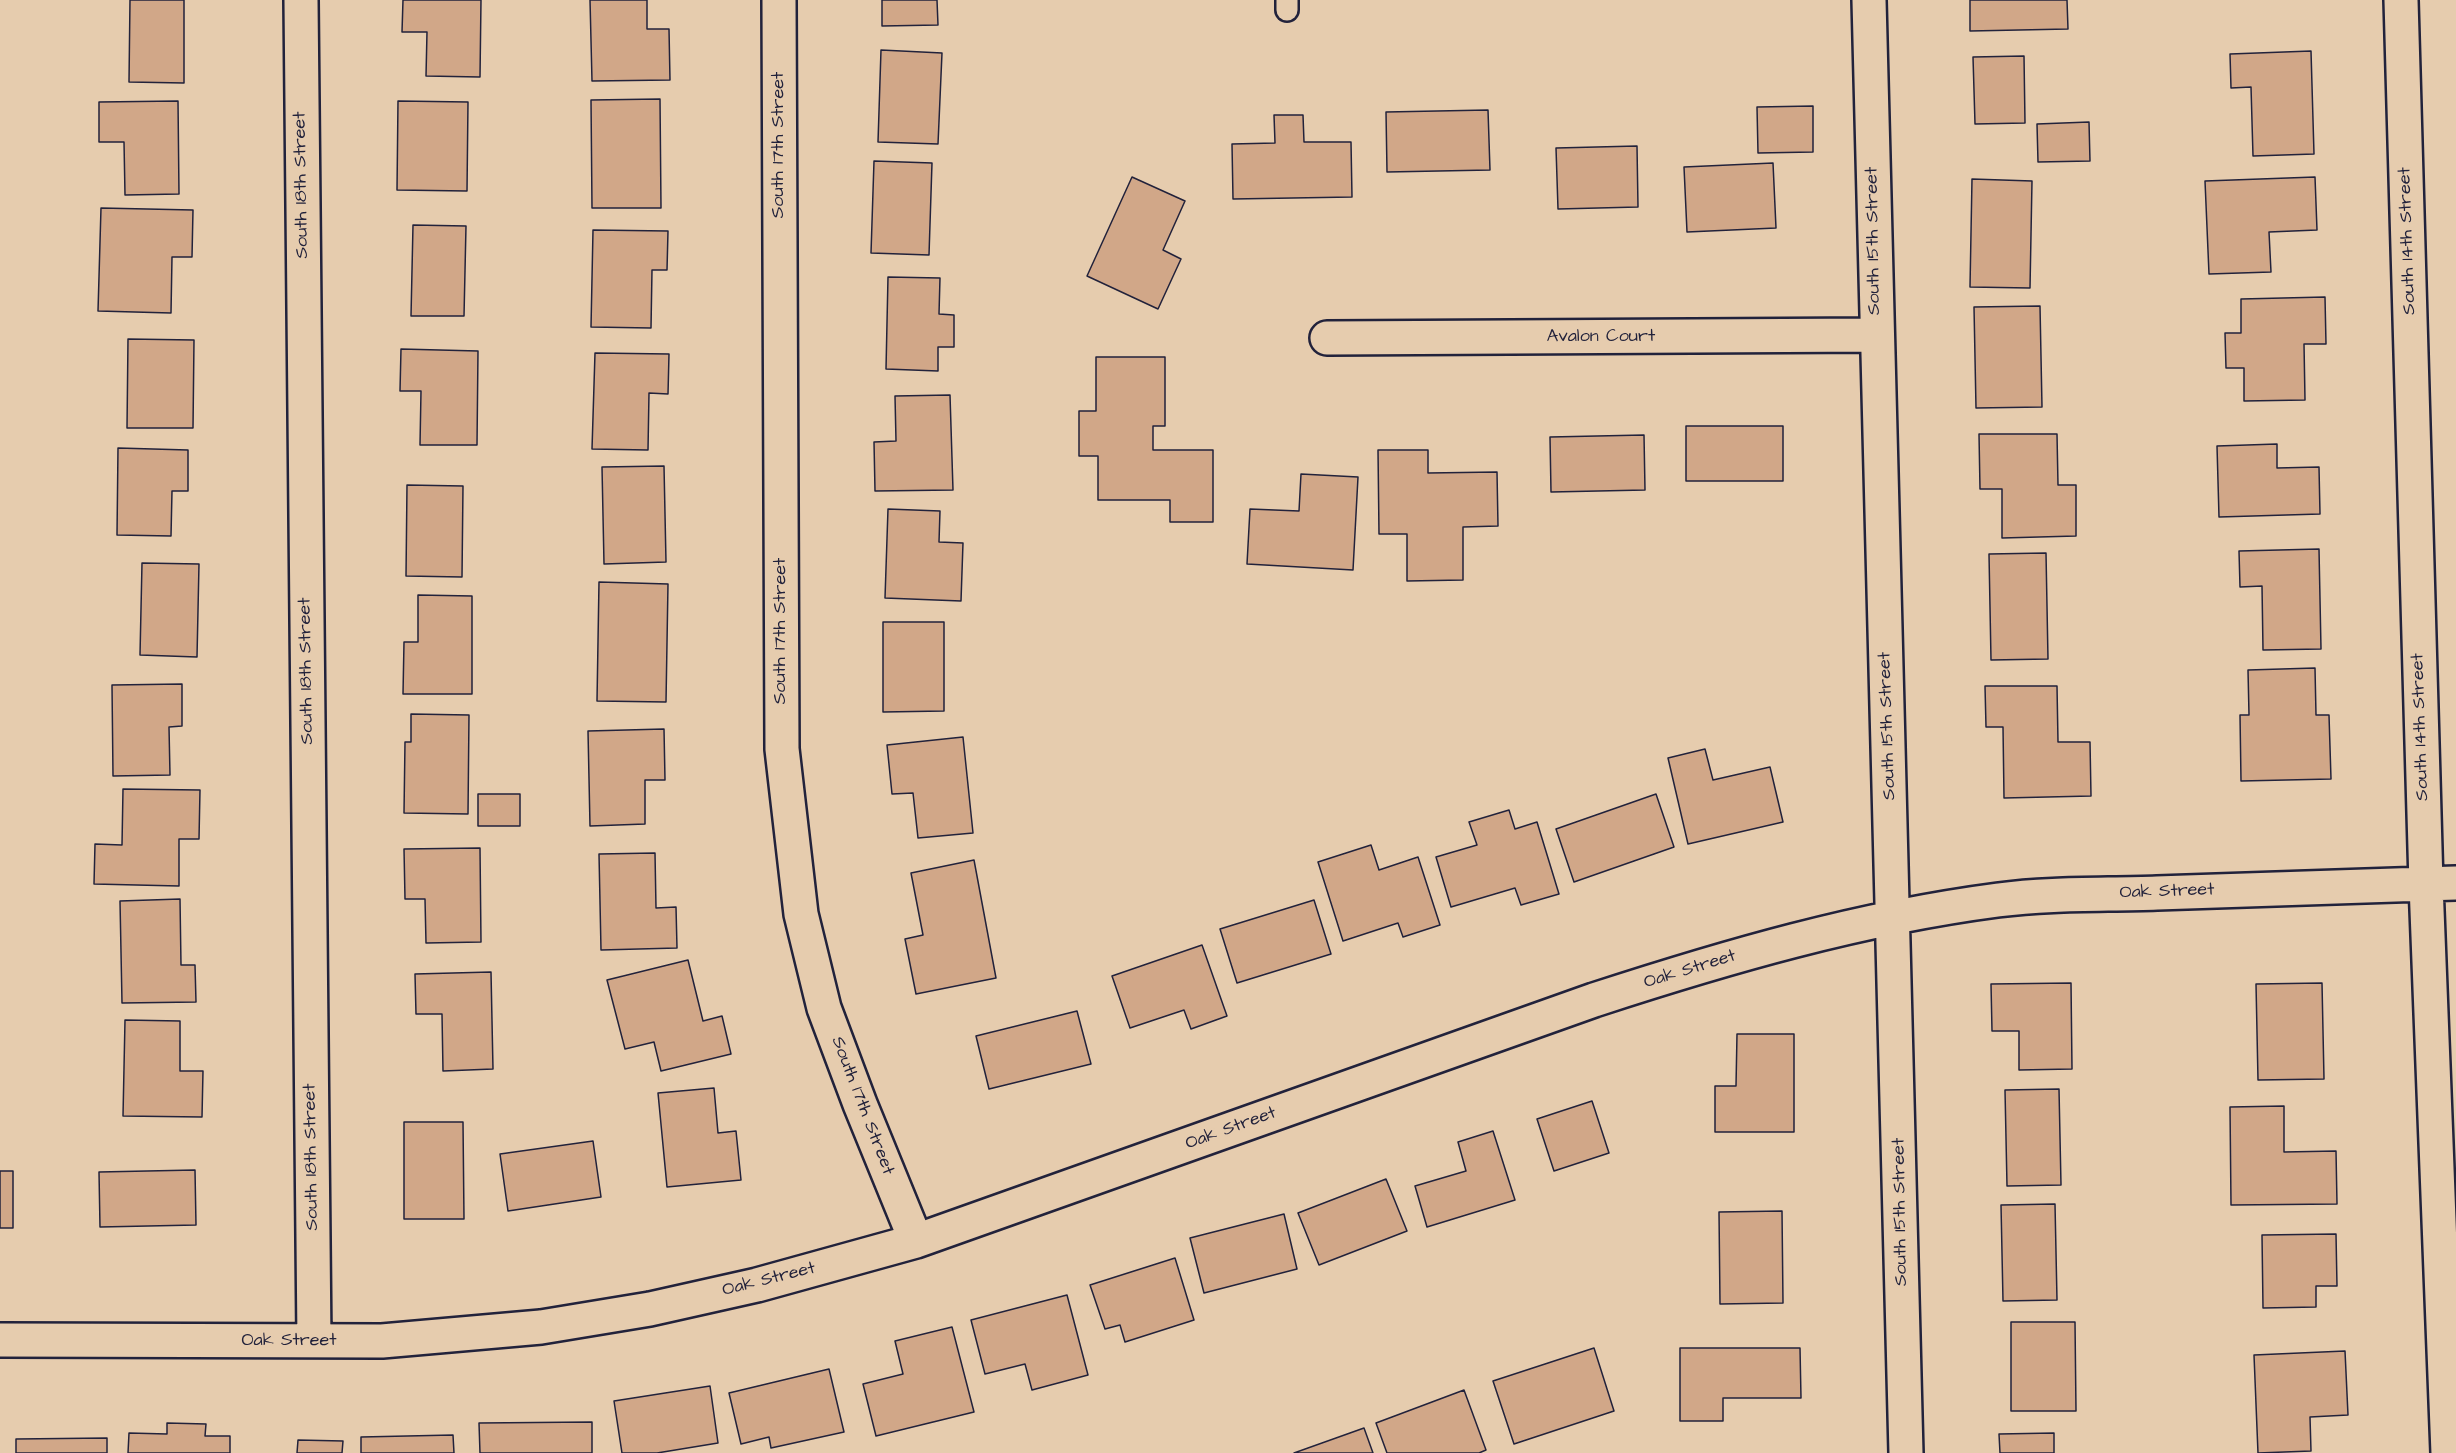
<!DOCTYPE html>
<html>
<head>
<meta charset="utf-8">
<style>
  body { margin:0 }
  canvas { display:block; background:#e6ccae }
</style>
</head>
<body>
<canvas width="2456" height="1453"></canvas>
<script>
const g = document.querySelector('canvas').getContext('2d');
g.lineJoin = 'round';
function paint(path, color) { g.fillStyle = color; g.fill(path, 'evenodd'); }
function strokePath(path, color, width, dash) { g.strokeStyle = color; g.lineWidth = width; g.lineCap = dash ? 'butt' : 'round'; g.setLineDash(dash || []); g.stroke(path); }
function write(font, color, halo, rows, align = 'center') {
  g.font = font + ' "Architects Daughter",sans-serif'; g.lineWidth = 4.5; g.setLineDash([]); g.textBaseline = 'middle'; g.strokeStyle = halo; g.fillStyle = color; for (const [text, x, y, turn = 0] of rows) {
    g.save(); g.translate(x, y); g.rotate((+turn || 0) * Math.PI / 180); g.textAlign = isNaN(turn) ? turn : align; if (halo) g.strokeText(text, 0, 0); g.fillText(text, 0, 0); g.restore();
  }
}
const building = new Path2D(`
  M130,0H184V83L129,82Z
  M403,0H481L480,77L426,76L427,32H402Z
  M590,0H647V29H669L670,80L592,81Z
  M882,0H937L938,25L882,26Z
  M1970,0H2067L2068,29L1970,31Z
  M881,50L942,53L938,144L878,142Z
  M2311,51L2314,154L2253,156L2251,87L2231,88L2230,54Z
  M2024,56L2025,123L1975,124L1973,57Z
  M660,99L661,208H592L591,100Z
  M178,101L179,194L125,195L124,142H99V102Z
  M398,101L468,102L467,191L397,190Z
  M1813,106V152L1758,153L1757,107Z
  M1488,110L1490,170L1387,172L1386,112Z
  M1274,115H1303L1304,142H1351L1352,197L1233,199L1232,144L1275,143Z
  M2089,122L2090,161L2038,162L2037,124Z
  M1637,146L1638,207L1558,209L1556,148Z
  M874,161L932,163L929,255L871,253Z
  M1773,163L1776,228L1687,232L1684,167Z
  M1132,177L1185,201L1163,250L1181,259L1158,309L1087,276Z
  M2315,177L2317,230L2269,232L2271,272L2209,274L2205,181Z
  M1972,179L2032,181L2030,288L1970,287Z
  M101,208L193,210L192,257H172L171,313L98,311Z
  M413,225L466,226L464,316H411Z
  M593,230L668,231L667,270H652L651,328L591,327Z
  M888,277L940,278L939,314L954,315V347H938V371L886,369Z
  M2325,297L2326,344H2304L2305,400L2244,401V368H2226L2225,333H2241V299Z
  M2040,306L2042,407L1976,408L1974,307Z
  M128,339L194,340L193,428H127Z
  M401,349L478,351L477,445H420L421,391H400Z
  M595,353L669,354L668,394L649,393L648,450L592,449Z
  M1096,357H1165V426H1153V450H1213V522H1170V500H1098V456H1079V411H1096Z
  M950,395L953,490L875,491L874,442L896,441L895,396Z
  M1686,426H1783V481H1686Z
  M1979,434H2057L2058,485H2076V536L2002,538V489H1980Z
  M1644,435L1645,490L1551,492L1550,437Z
  M2277,444V468L2319,467L2320,514L2219,517L2217,446Z
  M118,448L188,450V491H172L171,536L117,535Z
  M1378,450H1428V473L1497,472L1498,526L1463,527V580L1407,581V534H1379Z
  M664,466L666,562L604,564L602,467Z
  M1301,474L1358,477L1353,570L1247,564L1250,509L1299,511Z
  M407,485L463,486L462,577L406,576Z
  M888,509L940,511L939,542L963,543L961,601L885,598Z
  M2319,549L2321,649L2263,650L2262,586L2240,587L2239,551Z
  M2046,553L2048,659L1991,660L1989,554Z
  M142,563L199,564L197,657L140,655Z
  M599,582L668,584L666,702L597,701Z
  M418,595L472,596V694H403L404,642H418Z
  M883,622H944V711L883,712Z
  M2315,668L2316,715H2329L2331,779L2241,781L2240,715H2249L2248,670Z
  M182,684V726L169,727L170,775L113,776L112,685Z
  M1985,686H2057L2058,742H2090L2091,796L2004,798L2003,727H1986Z
  M411,714L469,715L468,814L404,813L405,742H411Z
  M664,729L665,780H645V824L590,826L588,731Z
  M963,737L973,833L918,838L913,793L892,794L887,745Z
  M1705,749L1713,780L1770,767L1783,822L1688,844L1668,758Z
  M123,789L200,790L199,839H179V886L94,884L95,844L122,845Z
  M478,794H520V826H478Z
  M1656,794L1674,847L1574,882L1556,829Z
  M1509,810L1515,829L1537,822L1559,894L1521,905L1515,888L1451,907L1436,857L1477,845L1469,822Z
  M1371,845L1379,870L1418,857L1440,925L1403,937L1398,923L1343,941L1318,862Z
  M480,848L481,942L426,943L425,899H405L404,849Z
  M655,853L656,908L676,907L677,948L601,950L599,854Z
  M974,860L996,978L916,994L905,939L923,935L911,873Z
  M180,899L181,965H195L196,1002L122,1003L120,901Z
  M1314,900L1331,954L1237,983L1220,929Z
  M1202,945L1227,1016L1191,1029L1184,1010L1130,1028L1112,976Z
  M688,960L703,1021L722,1016L731,1054L661,1071L654,1042L625,1049L607,980Z
  M491,972L493,1069L443,1071L442,1014H416L415,974Z
  M2071,983L2072,1069L2019,1070V1031H1992L1991,984Z
  M2322,983L2324,1079L2258,1080L2256,984Z
  M1077,1011L1091,1064L989,1089L976,1036Z
  M125,1020L180,1021V1071H203L202,1117L123,1116Z
  M1737,1034H1794V1132H1715V1086H1736Z
  M714,1088L718,1133L736,1131L741,1180L667,1187L658,1093Z
  M2059,1089L2061,1185L2007,1186L2005,1090Z
  M1592,1101L1609,1153L1554,1171L1537,1119Z
  M2284,1106V1152L2336,1151L2337,1204L2231,1205L2230,1107Z
  M404,1122H463L464,1219H404Z
  M1493,1131L1515,1200L1427,1227L1415,1186L1466,1171L1458,1142Z
  M593,1141L601,1197L508,1211L500,1154Z
  M195,1170L196,1225L100,1227L99,1172Z
  M0,1171H13V1228H0Z
  M1386,1179L1407,1231L1319,1265L1298,1213Z
  M2055,1204L2057,1300L2003,1301L2001,1205Z
  M1782,1211L1783,1303L1720,1304L1719,1212Z
  M1284,1214L1297,1269L1204,1293L1190,1238Z
  M2336,1234L2337,1286H2316V1307L2263,1308L2262,1235Z
  M1175,1258L1194,1320L1125,1342L1120,1325L1105,1329L1090,1285Z
  M1067,1295L1088,1375L1032,1390L1025,1364L985,1374L971,1320Z
  M2011,1322H2075L2076,1411H2011Z
  M952,1327L974,1412L876,1436L863,1384L903,1374L895,1341Z
  M1594,1348L1614,1411L1514,1444L1493,1381Z
  M1680,1348H1800L1801,1398H1723V1421H1680Z
  M2345,1351L2348,1415L2310,1417L2311,1451L2258,1453L2254,1355Z
  M829,1369L844,1432L771,1448L769,1437L741,1444L729,1393Z
  M710,1386L718,1443L657,1453H622L614,1401Z
  M1464,1390L1486,1450L1479,1453H1387L1376,1423Z
  M592,1422V1453H480L479,1423Z
  M167,1423L206,1424L205,1436H230V1453H128L129,1433L167,1434Z
  M1364,1428L1373,1453H1294Z
  M2054,1433V1453H2000L1999,1434Z
  M453,1435L454,1453H361V1437Z
  M107,1438V1453H16V1439Z
  M298,1440L343,1441L342,1453H297Z`);
paint(building, '#d1a788');
strokePath(building, '#22223b', 1.5);
const service = new Path2D(`
  M1287,0V10`);
const minor = new Path2D(`
  M301,0L314,1341
  M779,0L782,749L801,914L824,1008L860,1104L916,1241
  M1869,0L1906,1453
  M2401,0L2426,884L2448,1453
  M1327,338L1876,335
  M0,1340L382,1341L541,1327L650,1309L757,1285L916,1241L1594,1000C1726,957 1860,918 1998,900C2051,893 2104,895 2157,893C2256,890 2356,886 2456,883`);
strokePath(service, '#22223b', 26);
strokePath(minor, '#22223b', 38);
strokePath(service, '#e6ccae', 21);
strokePath(minor, '#e6ccae', 33);
write('18px', '#22223b', '#e6ccae', [
  ["South 17th Street",779,145,-90],
  ["South 18th Street",302,185,-91],
  ["South 15th Street",1874,241,-91],
  ["South 14th Street",2408,241,-92],
  ["Avalon Court",1601,337],
  ["South 17th Street",781,631,-90],
  ["South 18th Street",307,671,-91],
  ["South 15th Street",1888,726,-92],
  ["South 14th Street",2421,727,-92],
  ["Oak Street",2167,892,-2],
  ["Oak Street",1690,970,-17],
  ["South 17th Street",862,1106,69],
  ["Oak Street",1231,1129,-20],
  ["South 18th Street",312,1157,-91],
  ["South 15th Street",1901,1212,-91],
  ["Oak Street",769,1280,-14],
  ["Oak Street",289,1341]
]);
</script>
</body>
</html>
